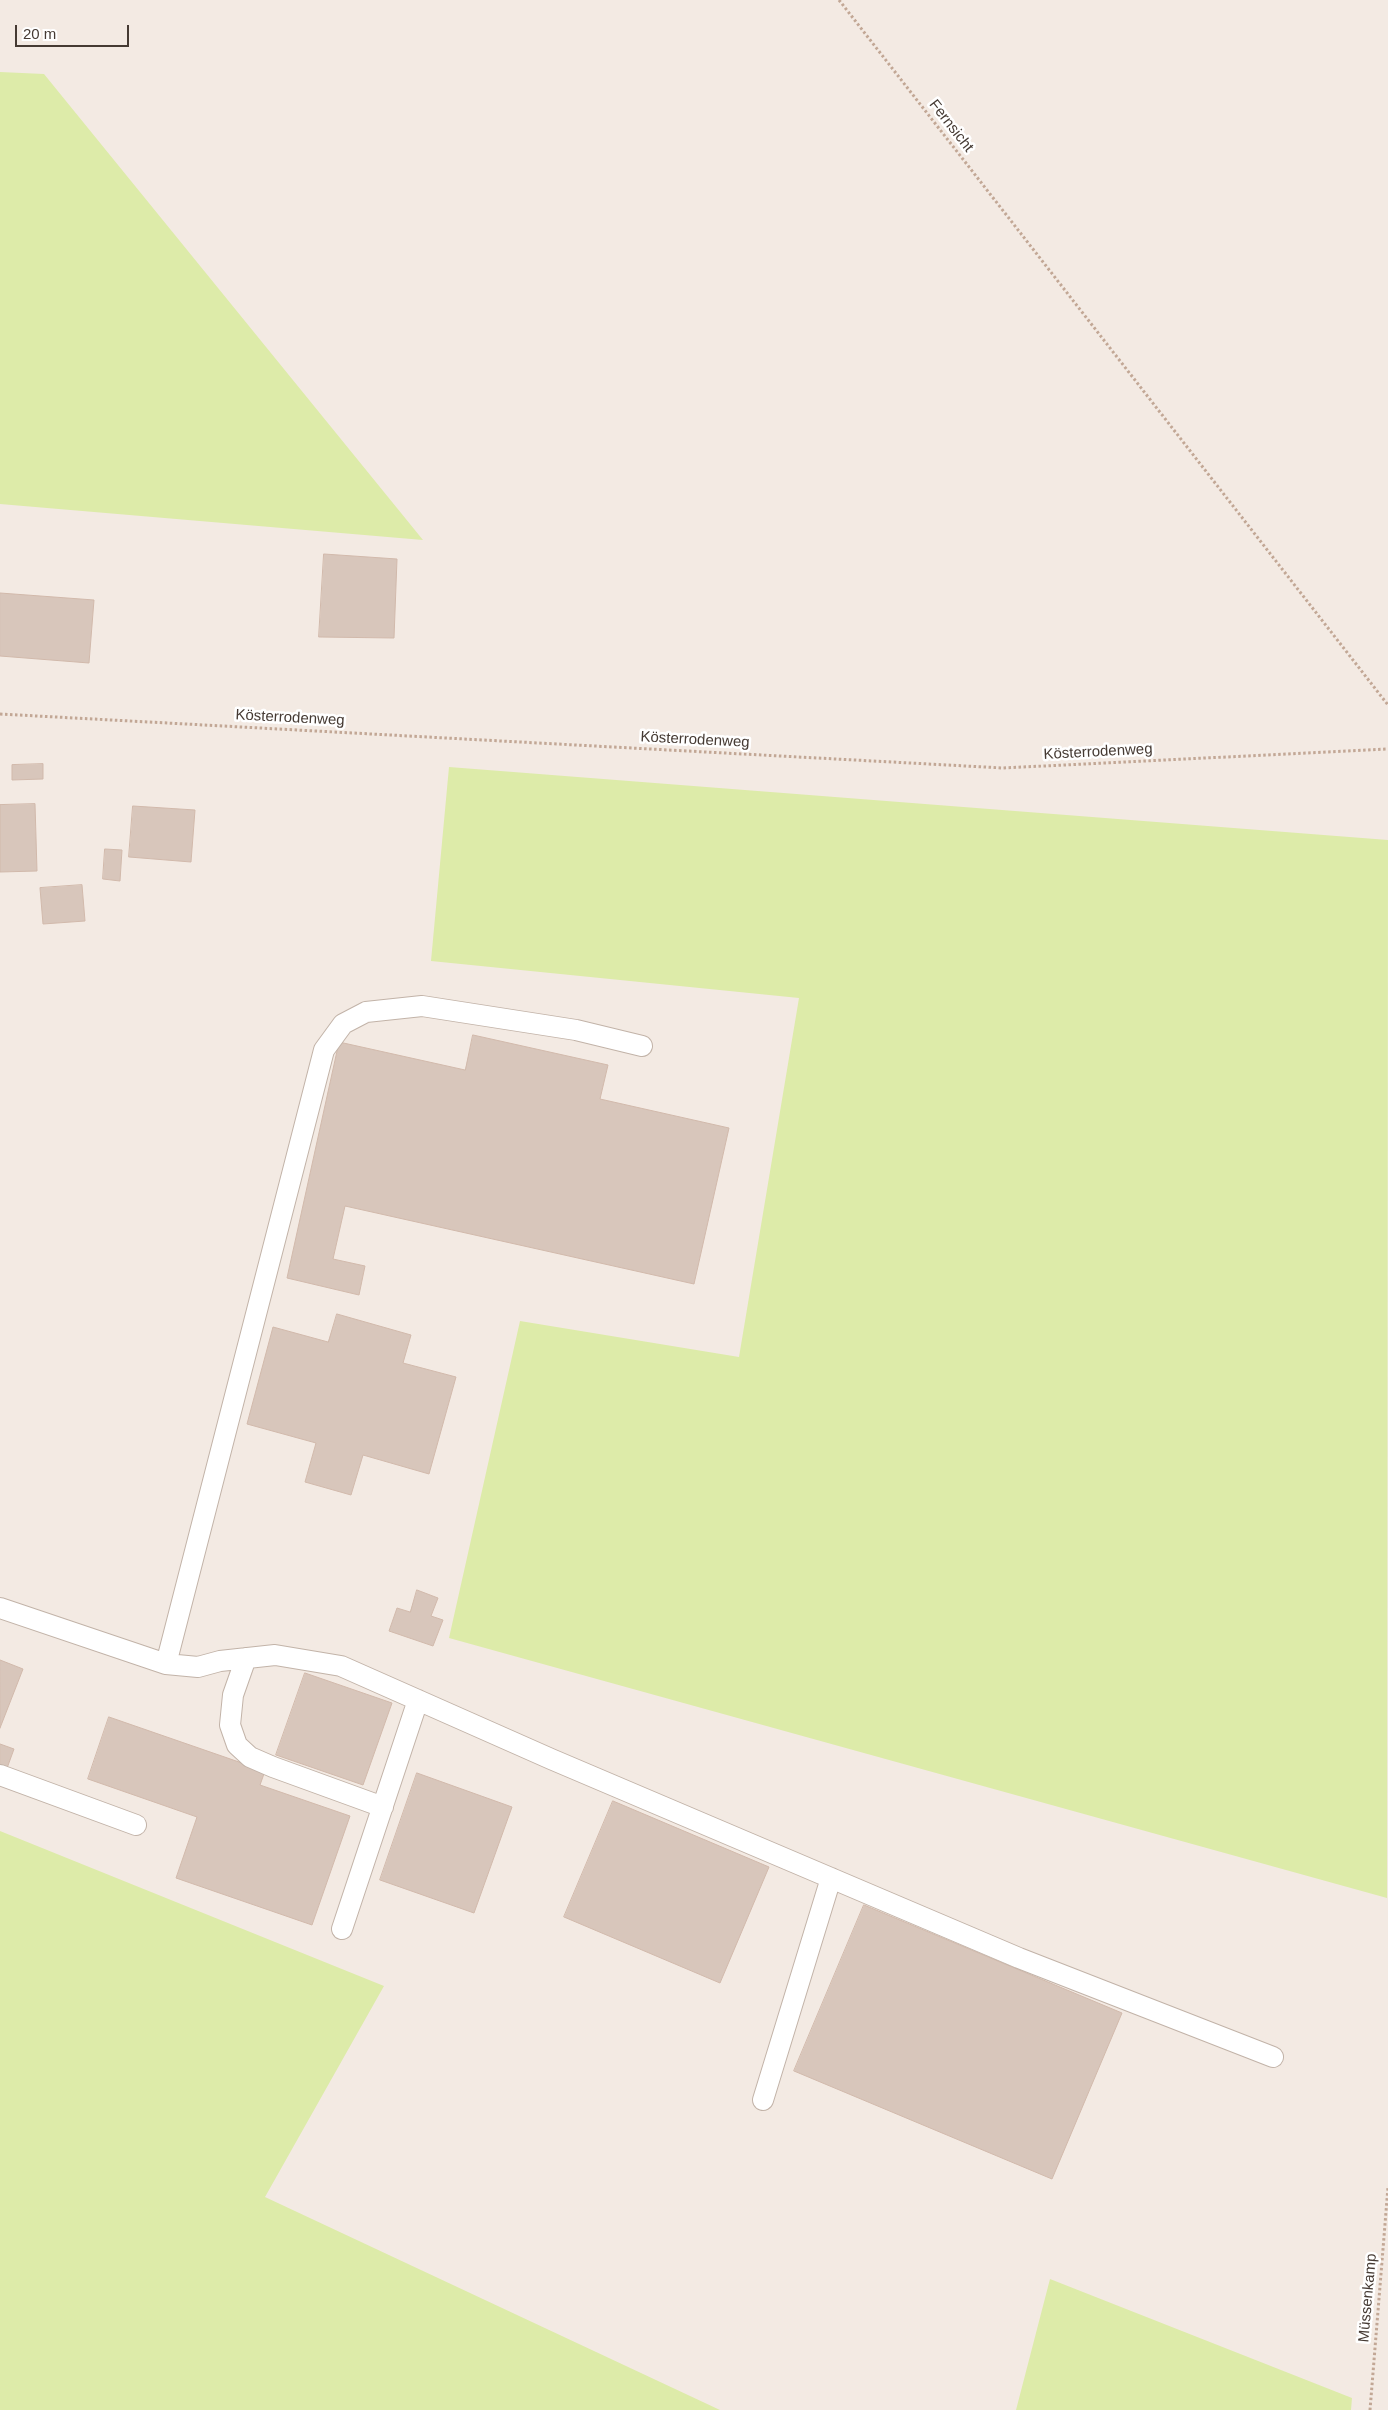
<!DOCTYPE html>
<html>
<head>
<meta charset="utf-8">
<style>
  body { margin:0 }
  #map { position:relative; width:1388px; height:2410px; overflow:hidden; background:#f3eae3; font-family:Helvetica,sans-serif }
  canvas { display:block }
  .scale { position:absolute; left:15px; top:25px; width:114px; height:22px; box-sizing:border-box; border:2px solid #453a33; border-top:0; padding-left:6px; font-size:15px; line-height:18px; white-space:nowrap; color:#453a33; -webkit-text-stroke:4px #fff; paint-order:stroke }
</style>
</head>
<body>
<div id="map">
<canvas width="1388" height="2410"></canvas>
<div class="scale">20 m</div>
</div>
<script>
const g = document.querySelector('canvas').getContext('2d');
g.lineJoin = 'round';
function paint(path, color) { g.fillStyle = color; g.fill(path, 'evenodd'); }
function strokePath(path, color, width, dash) { g.strokeStyle = color; g.lineWidth = width; g.lineCap = dash ? 'butt' : 'round'; g.setLineDash(dash || []); g.stroke(path); }
function write(font, color, halo, rows, align = 'center') {
  g.font = font + ' Helvetica,sans-serif'; g.lineWidth = 5; g.setLineDash([]); g.textBaseline = 'middle'; g.strokeStyle = halo; g.fillStyle = color; for (const [text, x, y, turn = 0] of rows) {
    g.save(); g.translate(x, y); g.rotate((+turn || 0) * Math.PI / 180); g.textAlign = isNaN(turn) ? turn : align; if (halo) g.strokeText(text, 0, 0); g.fillText(text, 0, 0); g.restore();
  }
}
paint(new Path2D(`
  M0,72L44,74L423,540L0,504Z
  M449,767L1388,840L1387,1898L449,1638L520,1321L739,1357L799,998L431,961Z
  M0,1831L384,1986L265,2197L720,2410H0Z
  M1050,2279L1352,2398L1351,2410H1016Z`), '#ddeba9');
const building = new Path2D(`
  M324,554L397,559L394,638L319,637Z
  M0,593L94,600L89,663L0,656Z
  M43,764V779L12,780V765Z
  M35,804L37,871L0,872V805Z
  M133,806L195,810L191,862L129,857Z
  M105,849L122,850L120,881L103,879Z
  M82,885L85,921L43,924L40,888Z
  M473,1035L608,1065L600,1099L729,1128L694,1284L345,1206L333,1259L365,1266L359,1295L287,1278L339,1042L465,1070Z
  M337,1314L411,1335L403,1363L456,1377L429,1474L363,1455L351,1495L305,1482L316,1443L247,1424L273,1327L328,1342Z
  M417,1590L438,1598L431,1616L443,1620L433,1646L389,1631L397,1608L410,1612Z
  M0,1660L23,1669L0,1728Z
  M305,1673L392,1703L363,1785L276,1755Z
  M109,1717L265,1771L260,1785L350,1816L312,1925L176,1878L197,1817L88,1779Z
  M0,1744L14,1749L6,1771L0,1769Z
  M417,1773L512,1807L474,1913L380,1880Z
  M613,1801L769,1867L720,1983L564,1917Z
  M864,1905L1122,2013L1052,2179L794,2071Z`);
paint(building, '#d8c6bb');
strokePath(building, '#d1b9ab', 1);
const service = new Path2D(`
  M0,1608L166,1664L198,1667L220,1661L275,1655L341,1666L551,1759L1019,1958L1273,2057
  M246,1658L233,1695L230,1725L237,1745L250,1757L273,1767L383,1807
  M166,1664L324,1050L343,1024L366,1012L422,1006L576,1030L642,1046
  M0,1775L136,1825
  M342,1929L418,1700
  M763,2100L831,1878`);
strokePath(service, '#c2b3a8', 22);
strokePath(new Path2D(`
  M839,0L1388,705
  M0,714L1003,768L1388,749
  M1370,2410L1388,2187`), '#c2a795', 3, [2.5, 2.5]);
strokePath(service, '#fff', 20);
write('15px', '#453a33', '#fff', [
  ["Fernsicht",951,126,52],
  ["Kösterrodenweg",290,718,3],
  ["Kösterrodenweg",695,740,3],
  ["Kösterrodenweg",1098,752,-3],
  ["Müssenkamp",1368,2298,-85]
]);
</script>
</body>
</html>
